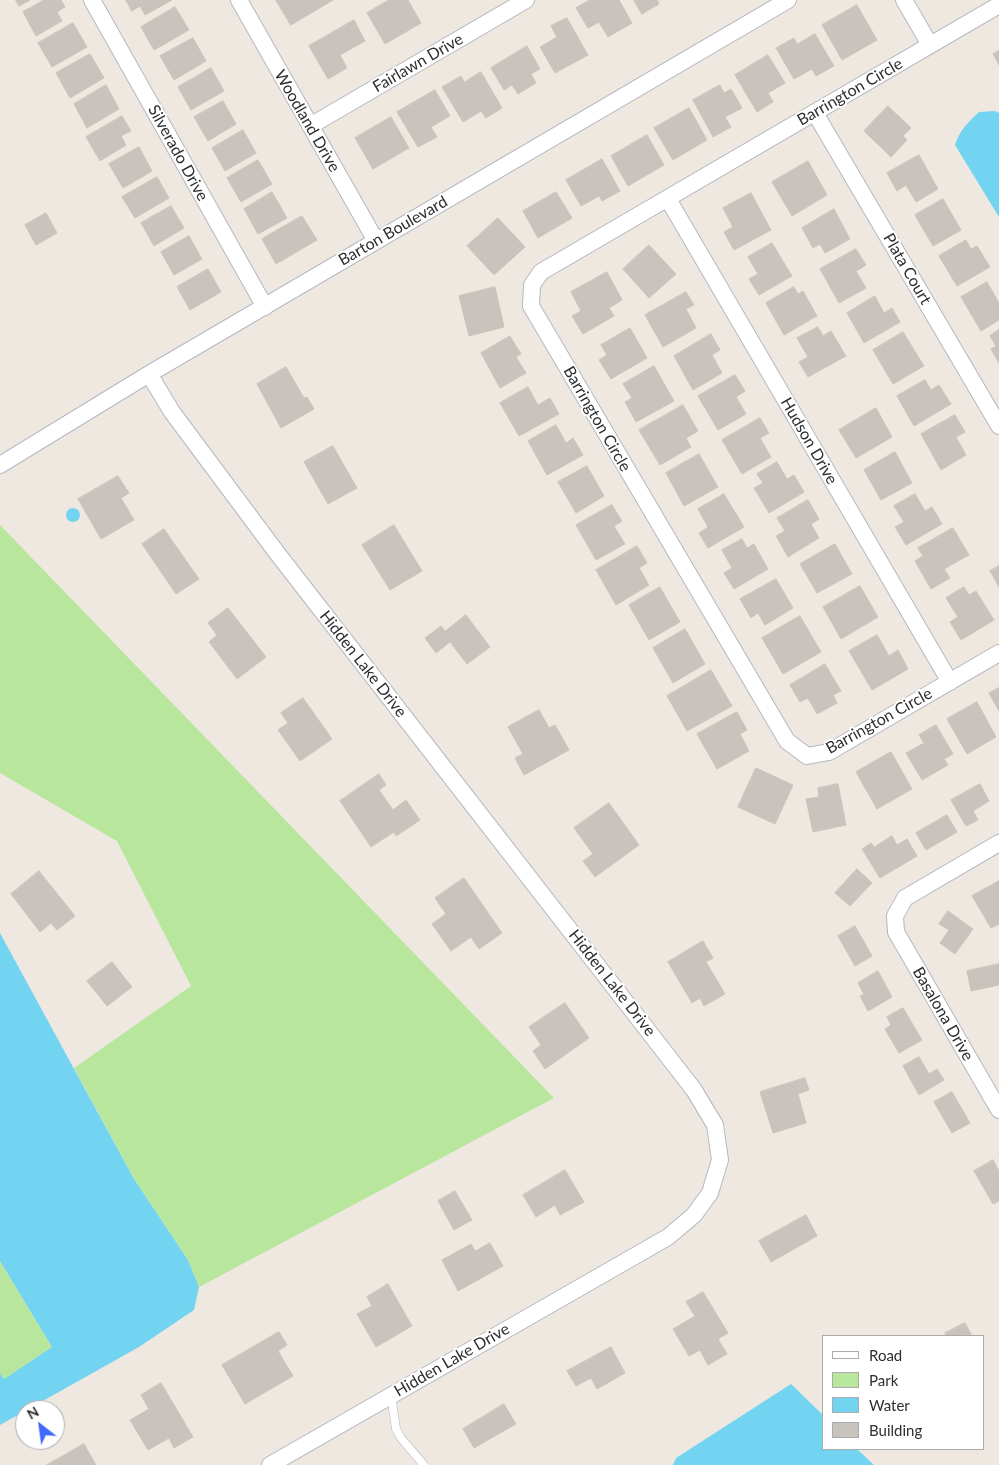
<!DOCTYPE html>
<html>
<head>
<meta charset="utf-8">
<style>
  body { margin:0 }
  #map { position:relative; width:999px; height:1465px; overflow:hidden; background:#efe8e1; font-family:Lato,sans-serif }
  canvas { display:block }
  .legend { position:absolute; left:822px; top:1335px; width:162px; height:115px; box-sizing:border-box; background:#fff; border:1px solid #ababab; margin:0; padding:6px 9px; list-style:none; font-size:15px; color:#2e2e2e }
  .legend li { display:flex; align-items:center; gap:10px; height:25px }
  .legend b { width:25px; border:1px solid #ababab }
  .north { position:absolute; left:15px; top:1400px; width:50px; height:50px; box-sizing:border-box; background:#fff; border:1px solid #ababab; border-radius:50%; rotate:330deg; font-size:14px; font-weight:700; line-height:20px; text-align:center; color:#2e2e2e }
  .north::after { content:''; display:block; margin:auto; width:18px; height:22px; background:#4069fd; clip-path:polygon(50% 0,100% 100%,50% 72%,0 100%) }
</style>
</head>
<body>
<div id="map">
<canvas width="999" height="1465"></canvas>
<ul class="legend">
<li><b style="height:6px;background:#fff"></b>Road</li>
<li><b style="height:14px;background:#b8e69d"></b>Park</li>
<li><b style="height:14px;background:#73d4f1"></b>Water</li>
<li><b style="height:14px;background:#c8c3bc"></b>Building</li>
</ul>
<div class="north">N</div>
</div>
<script>
const g = document.querySelector('canvas').getContext('2d');
g.lineJoin = 'round';
function paint(path, color) { g.fillStyle = color; g.fill(path, 'evenodd'); }
function strokePath(path, color, width, dash) { g.strokeStyle = color; g.lineWidth = width; g.lineCap = dash ? 'butt' : 'round'; g.setLineDash(dash || []); g.stroke(path); }
function write(font, color, halo, rows, align = 'center') {
  g.font = font + ' Lato,sans-serif'; g.lineWidth = 4; g.setLineDash([]); g.textBaseline = 'middle'; g.strokeStyle = halo; g.fillStyle = color; for (const [text, x, y, turn = 0] of rows) {
    g.save(); g.translate(x, y); g.rotate((+turn || 0) * Math.PI / 180); g.textAlign = isNaN(turn) ? turn : align; if (halo) g.strokeText(text, 0, 0); g.fillText(text, 0, 0); g.restore();
  }
}
paint(new Path2D(`
  M0,525L554,1098L199,1287L188,1260L134,1179L74,1068L191,986L117,841L0,773Z
  M0,1261L52,1347L4,1379L0,1373Z`), '#b8e69d');
paint(new Path2D(`
  M995,111L999,113V217L955,145C959,131 969,121 979,112Z
  M66 515a7 7 0 1 1 14 0a7 7 0 1 1-14 0Z
  M0,933L134,1179L188,1260L199,1287L194,1310L139,1347L0,1425V1373L4,1379L52,1347L0,1261Z
  M791,1384L823,1415V1449H857L874,1465H673L676,1458Z`), '#73d4f1');
const building = new Path2D(`
  M16,0H30L19,6Z
  M44,0H61L65,7L57,12L62,21L36,36L23,12Z
  M126,0H172L145,15L140,6L132,11Z
  M276,0H333L291,25Z
  M389,0H408L421,23L385,44L367,13Z
  M590,0H619L632,23L608,37L599,22L588,28L576,8Z
  M634,0H657L659,4L642,14Z
  M857,5L877,40L842,60L822,25Z
  M175,7L189,30L154,50L141,27Z
  M567,18L588,55L555,73L540,47L557,37L551,26Z
  M354,20L365,41L340,55L347,68L328,79L309,46Z
  M73,23L87,47L52,67L38,43Z
  M815,34L834,66L816,76L812,69L794,79L776,48L794,38L797,44Z
  M193,38L206,61L174,80L160,56Z
  M527,46L540,69L531,74L536,83L518,94L512,85L504,90L491,68Z
  M999,51V65L993,54Z
  M90,54L104,78L70,98L56,73Z
  M768,55L785,83L768,93L773,102L757,112L735,75Z
  M211,68L224,91L191,110L178,87Z
  M481,72L502,108L486,118L481,111L463,122L442,87L461,76L464,82Z
  M106,85L119,109L87,128L74,104Z
  M720,85L724,93L731,89L742,108L725,117L731,127L713,137L693,100Z
  M435,90L450,116L431,127L437,137L418,147L397,112Z
  M223,101L236,124L208,141L194,117Z
  M888,106L911,128L903,136L907,140L891,157L864,131Z
  M689,108L707,140L673,160L654,128Z
  M122,116L131,131L121,136L126,145L100,161L86,137Z
  M391,117L409,148L373,169L355,138Z
  M243,130L256,153L225,171L212,148Z
  M647,135L664,165L628,186L611,156Z
  M139,147L152,171L123,188L109,164Z
  M919,155L938,189L916,202L906,185L897,191L887,173Z
  M602,159L620,191L602,201L599,196L581,206L566,180Z
  M258,160L272,184L241,202L227,178Z
  M808,161L827,195L792,216L772,182Z
  M157,177L169,198L135,218L122,197Z
  M272,192L287,218L258,234L244,209Z
  M556,192L572,218L538,238L523,211Z
  M751,193L771,230L734,250L724,232L733,227L723,208Z
  M943,199L961,230L933,246L915,215Z
  M171,206L184,228L154,246L141,223Z
  M834,209L850,239L825,253L820,244L813,248L802,228Z
  M46,213L57,233L36,245L25,225Z
  M302,216L317,240L276,264L262,239Z
  M498,218L525,247L494,275L467,246Z
  M189,236L202,259L174,275L161,252Z
  M966,240L971,249L977,246L990,267L957,286L939,256Z
  M772,243L792,276L759,295L749,279L758,274L748,257Z
  M649,245L676,274L649,298L623,269Z
  M856,249L866,265L856,271L866,288L839,303L820,269Z
  M208,269L221,292L190,310L177,287Z
  M607,272L622,300L609,308L614,316L583,334L572,316L581,311L571,292Z
  M987,282L999,303V320L981,331L961,297Z
  M495,287L504,327L469,336L459,296Z
  M794,287L798,294L803,291L817,316L784,335L766,303Z
  M686,292L694,305L686,309L696,328L663,347L645,315Z
  M875,296L884,313L892,308L900,322L864,343L847,313Z
  M818,327L823,336L831,331L846,356L808,377L799,362L808,357L797,338Z
  M630,328L647,358L611,379L599,360L607,355L601,345Z
  M999,330V363L991,349L996,346L990,336Z
  M903,332L924,366L893,384L873,350Z
  M711,334L720,350L712,355L722,373L693,390L674,356Z
  M510,336L521,354L516,357L526,373L500,388L481,353Z
  M654,366L674,401L636,422L625,402L632,398L623,384Z
  M286,367L304,398L307,397L314,409L281,428L257,384Z
  M735,375L745,391L736,397L746,414L718,430L698,396Z
  M925,380L931,390L939,385L951,404L914,426L897,396Z
  M528,387L538,405L550,398L559,414L519,436L500,403Z
  M683,405L698,431L686,438L691,447L660,465L639,430Z
  M876,408L892,437L856,458L839,430Z
  M955,415L965,432L956,437L966,455L941,470L921,434Z
  M760,418L769,433L760,438L771,457L742,474L722,440Z
  M556,425L566,443L573,438L583,455L547,475L528,441Z
  M333,446L357,488L328,504L304,462Z
  M895,452L912,483L881,500L864,470Z
  M699,454L718,487L684,506L666,473Z
  M777,462L787,479L794,475L804,492L769,513L754,488L763,483L757,474Z
  M587,466L604,496L576,513L558,482Z
  M118,476L129,493L121,498L134,520L101,539L78,499Z
  M724,494L744,527L708,548L699,533L708,527L698,509Z
  M915,494L925,511L932,507L942,524L906,545L895,527L904,522L894,506Z
  M808,500L819,519L811,524L819,538L788,557L776,536L785,531L777,518Z
  M612,505L622,521L614,526L625,544L596,560L576,525Z
  M394,525L422,571L390,590L362,545Z
  M953,528L969,555L944,569L950,578L931,589L915,561L923,556L918,548Z
  M164,529L199,579L176,594L142,544Z
  M742,539L747,548L754,544L768,569L734,589L724,573L732,568L722,550Z
  M835,544L852,574L817,593L800,564Z
  M637,546L647,563L639,568L649,585L616,605L596,570Z
  M999,566V587L990,571Z
  M776,579L793,608L765,625L758,613L751,618L740,599Z
  M860,586L878,617L841,639L823,607Z
  M660,587L680,622L649,640L629,605Z
  M964,587L969,595L976,591L994,620L961,640L950,622L958,617L946,598Z
  M228,608L266,657L237,679L209,642L217,635L208,623Z
  M466,615L490,647L467,664L450,642L436,653L425,638L441,626L445,631Z
  M800,616L821,652L783,674L762,638Z
  M685,629L705,664L673,683L653,648Z
  M877,635L889,656L898,650L908,669L872,690L849,651Z
  M825,664L841,691L833,695L837,703L817,714L808,698L800,702L790,685Z
  M711,670L732,706L687,731L667,696Z
  M999,688V711L989,693Z
  M303,698L332,739L300,761L278,730L288,723L281,713Z
  M977,702L996,737L967,754L947,719Z
  M539,710L549,728L555,725L569,750L524,775L515,758L523,754L508,727Z
  M737,712L747,730L740,734L749,751L717,769L697,734Z
  M936,725L953,754L944,759L948,765L922,780L906,753L924,743L919,735Z
  M891,752L912,789L877,809L856,772Z
  M756,768L793,785L775,824L738,807Z
  M379,774L386,785L379,790L393,810L406,800L420,820L396,836L394,832L371,847L340,801Z
  M838,784L846,825L813,832L806,799L819,797L818,788Z
  M980,784L989,801L973,811L978,820L966,826L951,800Z
  M609,803L639,845L595,877L583,861L593,854L574,828Z
  M947,815L957,832L926,850L916,833Z
  M892,836L897,845L907,839L917,856L880,878L862,849L871,843L874,847Z
  M857,869L872,883L850,906L835,893Z
  M39,871L75,916L57,930L51,923L40,932L11,894Z
  M464,878L502,933L479,949L471,937L451,951L432,924L446,914L435,898Z
  M999,881V924L991,928L972,896Z
  M948,911L973,929L955,954L940,943L949,930L939,924Z
  M855,926L872,956L855,966L838,936Z
  M703,941L713,958L706,962L725,994L704,1006L700,998L692,1003L668,962Z
  M112,962L132,987L107,1006L87,981Z
  M999,964V985L971,991L967,971Z
  M878,971L892,997L868,1011L860,996L864,994L858,983Z
  M565,1003L589,1038L545,1069L533,1051L541,1045L529,1027Z
  M903,1008L922,1040L899,1053L885,1029L891,1025L887,1017Z
  M919,1057L929,1074L937,1069L944,1080L919,1095L903,1066Z
  M805,1078L809,1090L798,1094L806,1123L773,1133L760,1092Z
  M952,1092L970,1123L952,1133L934,1102Z
  M993,1160L999,1171V1201L993,1204L974,1171Z
  M565,1170L584,1202L560,1215L555,1205L536,1217L523,1195Z
  M455,1191L472,1220L454,1230L438,1201Z
  M806,1215L817,1236L771,1262L759,1241Z
  M490,1243L503,1266L458,1291L442,1260L471,1244L475,1251Z
  M388,1284L412,1326L376,1347L357,1314L372,1306L367,1297Z
  M703,1292L728,1333L718,1339L727,1354L708,1365L700,1350L689,1356L673,1329L695,1316L686,1302Z
  M965,1323L972,1336H946L945,1333Z
  M279,1332L287,1345L278,1351L293,1376L245,1404L222,1365Z
  M611,1347L625,1373L597,1389L591,1378L576,1386L567,1371Z
  M161,1383L193,1437L174,1448L169,1438L148,1450L130,1420L149,1409L141,1395Z
  M504,1404L516,1424L474,1448L463,1429Z
  M84,1444L96,1465H47Z`);
paint(building, '#c8c3bc');
strokePath(building, '#cbc4ba', 1);
const lane = new Path2D(`
  M391,1395L396,1429L401,1438L424,1465`);
const street = new Path2D(`
  M92,0L265,307
  M239,0L376,241
  M904,0L930,45
  M999,5L541,272L532,285L531,306L787,741L807,756L829,752L999,653
  M815,113L999,426
  M310,126L526,0
  M668,199L950,682
  M149,374L172,412L277,553L694,1090L715,1125L720,1160L710,1193L694,1215L668,1237L270,1465
  M0,465L149,374L788,0
  M999,843L905,898L895,916L896,932L999,1110`);
strokePath(lane, '#b4b7c1', 9);
strokePath(street, '#b4b7c1', 18);
strokePath(lane, '#fff', 8);
strokePath(street, '#fff', 16);
write('16px', '#2e2e2e', '#fff', [
  ["Fairlawn Drive",418,63,-30],
  ["Barrington Circle",850,92,-30],
  ["Woodland Drive",307,121,60],
  ["Silverado Drive",178,153,61],
  ["Barton Boulevard",393,231,-30],
  ["Plata Court",907,269,60],
  ["Barrington Circle",597,419,60],
  ["Hudson Drive",809,441,60],
  ["Hidden Lake Drive",363,664,52],
  ["Barrington Circle",879,721,-29],
  ["Hidden Lake Drive",612,983,52],
  ["Basalona Drive",943,1014,60],
  ["Hidden Lake Drive",452,1360,-30]
]);
</script>
</body>
</html>
